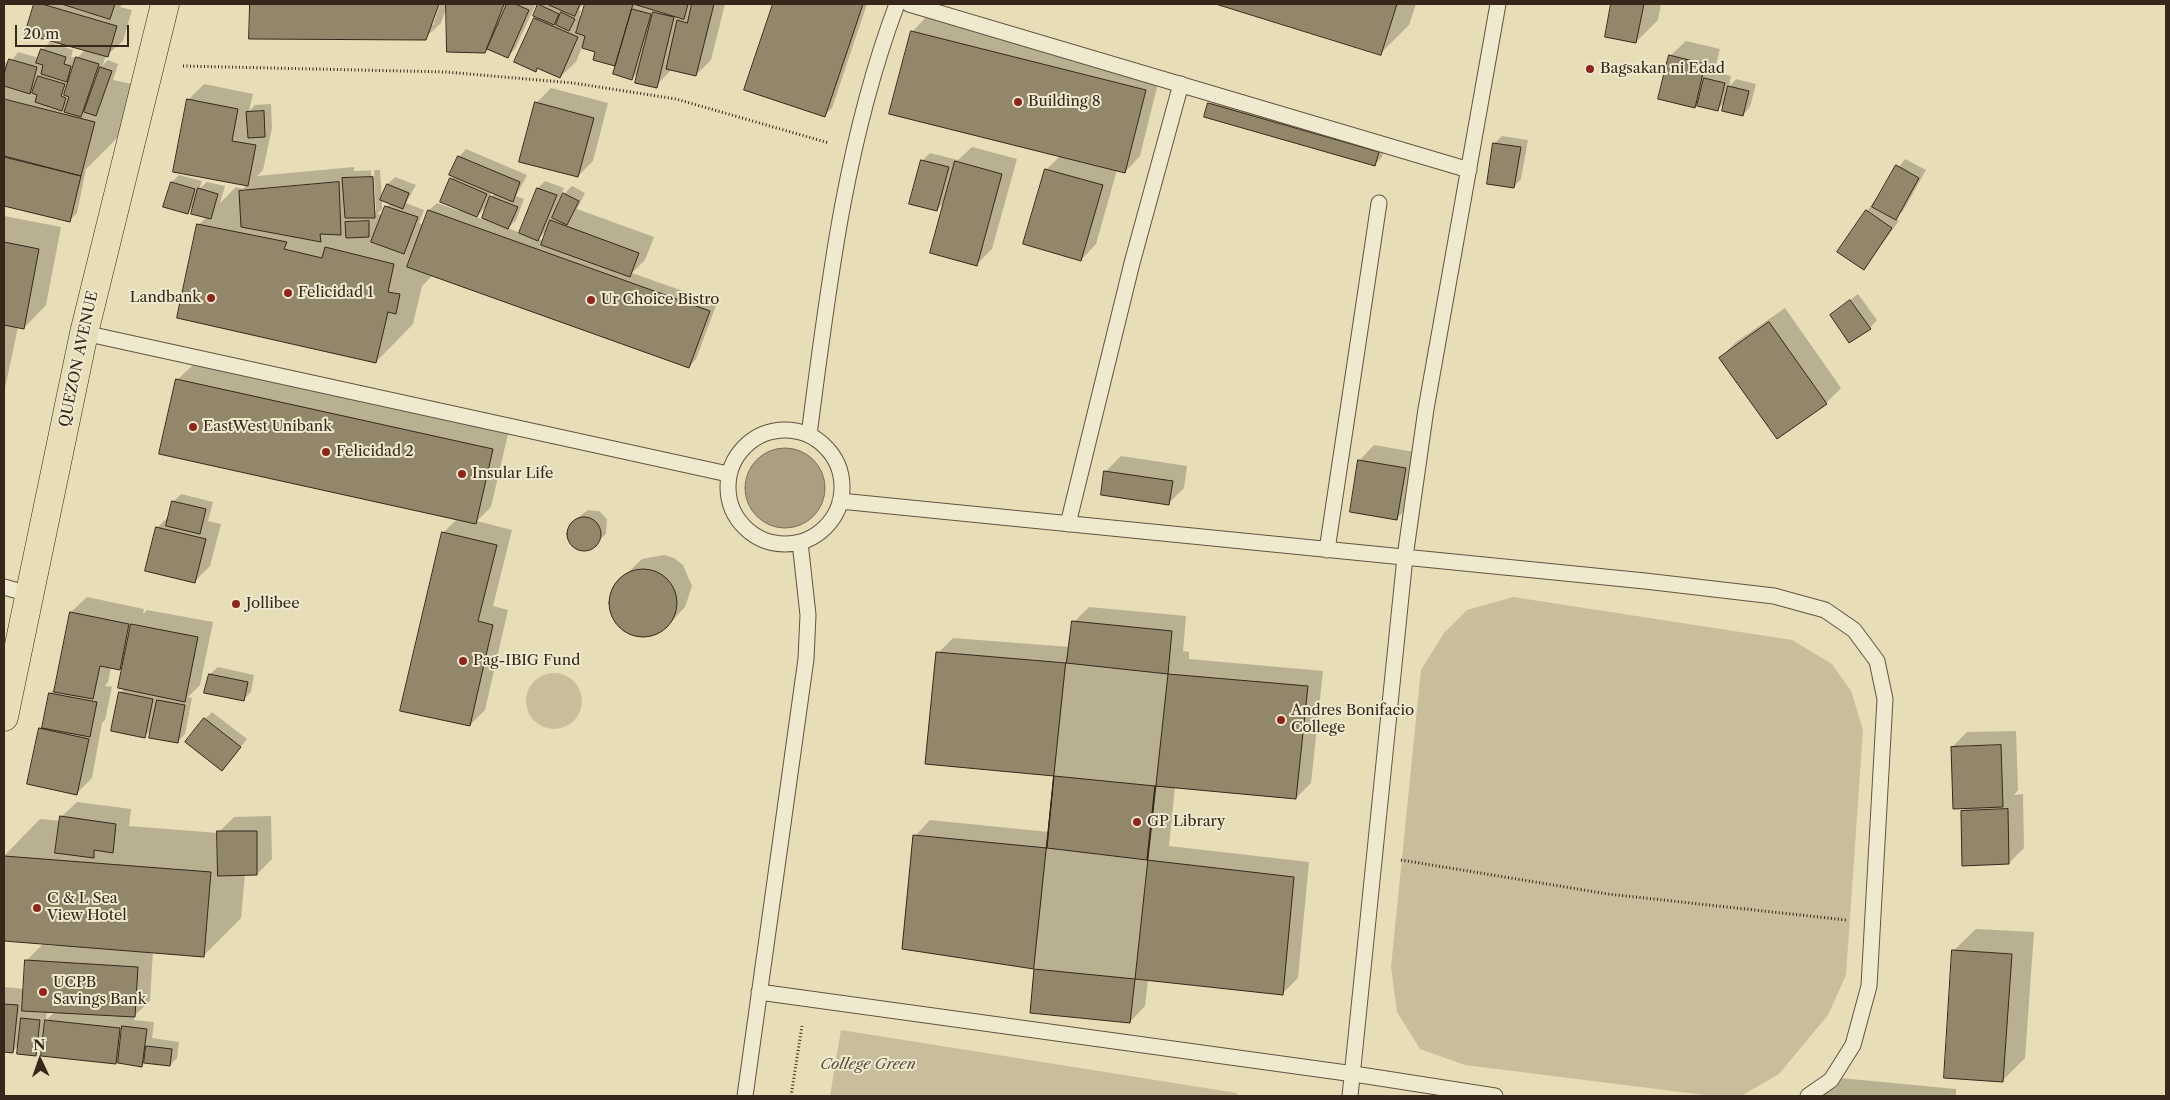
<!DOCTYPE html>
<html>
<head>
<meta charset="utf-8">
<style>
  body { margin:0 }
  #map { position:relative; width:2170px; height:1100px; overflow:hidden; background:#e7ddb6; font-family:"Libre Caslon Text",serif }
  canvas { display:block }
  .frame { position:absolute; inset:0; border:5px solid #36271a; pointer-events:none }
  .north { position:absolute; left:15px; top:1035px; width:50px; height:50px; -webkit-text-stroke:4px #efe9d0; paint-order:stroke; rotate:357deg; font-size:14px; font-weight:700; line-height:20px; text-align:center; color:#36271a }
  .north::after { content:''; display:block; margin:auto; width:18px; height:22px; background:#36271a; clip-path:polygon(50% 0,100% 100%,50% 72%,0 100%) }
  .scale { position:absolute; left:15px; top:25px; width:114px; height:22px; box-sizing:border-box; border:2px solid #36271a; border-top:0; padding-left:6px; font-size:15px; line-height:18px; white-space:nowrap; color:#36271a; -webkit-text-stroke:4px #efe9d0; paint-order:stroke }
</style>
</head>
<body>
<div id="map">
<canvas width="2170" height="1100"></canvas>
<div class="frame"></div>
<div class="north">N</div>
<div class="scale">20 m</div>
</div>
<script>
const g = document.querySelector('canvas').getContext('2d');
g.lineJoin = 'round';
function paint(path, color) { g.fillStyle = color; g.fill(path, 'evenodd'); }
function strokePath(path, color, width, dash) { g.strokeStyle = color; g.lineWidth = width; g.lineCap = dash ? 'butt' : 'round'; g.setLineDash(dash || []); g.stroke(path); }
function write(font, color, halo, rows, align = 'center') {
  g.font = font + ' "Libre Caslon Text",serif'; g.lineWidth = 4; g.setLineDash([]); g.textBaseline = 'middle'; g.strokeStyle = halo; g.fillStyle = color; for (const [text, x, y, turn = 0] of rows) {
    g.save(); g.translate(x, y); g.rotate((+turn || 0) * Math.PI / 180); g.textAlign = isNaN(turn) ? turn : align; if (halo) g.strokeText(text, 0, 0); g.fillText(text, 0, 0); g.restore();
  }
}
paint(new Path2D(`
  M1513,597L1792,640L1832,664L1851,691L1863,730L1846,975L1828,1015L1779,1074L1741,1096H1712L1465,1065L1420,1049L1397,1012L1391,967L1421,670L1444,633L1467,610Z
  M526 701a28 28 0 1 1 56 0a28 28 0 1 1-56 0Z
  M841,1030L1237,1093V1096H830Z`), '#c9be9b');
const water = new Path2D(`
  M745 488a40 40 0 1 1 80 0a40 40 0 1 1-80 0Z`);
paint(water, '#ab9f81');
strokePath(water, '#7c6f58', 1);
paint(new Path2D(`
  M35,4H123L120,7L132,10L123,41L106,56L102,66L108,60L118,64L113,80L132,84L118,137L86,169L77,213L69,221L4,205V62L9,64L18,52L39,58L42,50L50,42L73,50L71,57L77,58L85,50L26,33Z
  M251,4H437L430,25H433L440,4H536L515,49L508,56L488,48L484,52L447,6L441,23L425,38H250Z
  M540,4H583L579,10L581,11L579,16L582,17L586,4H725L711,60L696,75L672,69L656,86L639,71L632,78L619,60L614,65L596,51L582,47L576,62L560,77L538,67L535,70V18Z
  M775,4H867L832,108L824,116L746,89Z
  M1220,4H1416L1409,25L1381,53Z
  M1612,4H1661L1658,20L1636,42L1606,36Z
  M927,16L1160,75L1140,156L1125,172L1117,170L1096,244L1081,260L1025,244L1047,169L1060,156L912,32Z
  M1686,41L1720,49L1714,72L1731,76L1729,87L1736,79L1756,84L1750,107L1743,115L1725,102L1718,109L1697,104L1694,107L1670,56Z
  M204,84L253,94L249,111L255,105L271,104L272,128L263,170L257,176L354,167V171L380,170L382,199L388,184L395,177L416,185L406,203L424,210L419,223L424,225L429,210L437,203L459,211L451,179L454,176L459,157L466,149L527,175L516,196L524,199L516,220L508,228L520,233L538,188L545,181L564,188L557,204L559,205L564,194L572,186L585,193L577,209L654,237L645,260L632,273L717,303L696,359L689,367L433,275L422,286L413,324L376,362L198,225L207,217L194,205L188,212L172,182L179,175L202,181L199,189L207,182L225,186L220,203L236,187L243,189L247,185L188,100ZM374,170L376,211H374L371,171ZM492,191L495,193L488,201ZM382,199L390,202L383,215L377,214L382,209ZM489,204L482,219L476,217ZM548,229L544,241L538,239Z
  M551,88L608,103L593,161L578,176L536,103Z
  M1217,97L1386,144L1382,157L1375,164L1210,104Z
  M1502,136L1528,140L1521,179L1514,187L1494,144Z
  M972,147L1017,159L992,249L977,264L945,201L937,210L922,161L930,153L958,160Z
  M1905,159L1926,170L1903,211L1896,218L1899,221L1864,268L1867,211Z
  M4,216L61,227L46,305L24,328L18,327L4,393Z
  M1858,294L1877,320L1870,328L1831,315Z
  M1785,308L1841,388L1826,403L1720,358L1736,342Z
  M193,365L508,434L491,507L477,521L512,530L493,606L508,610L485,710L470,725L443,533L458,518L177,380Z
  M1374,445L1420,453L1412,503L1397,518L1359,461Z
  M1121,456L1187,466L1184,488L1168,504L1106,471Z
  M181,494L213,502L208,521L221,524L210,566L195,581L157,528L170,515L174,501Z
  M588,510L599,511L607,519L606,534L589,549L574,547L568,539L571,523Z
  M664,555L674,558L683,565L692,586L685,607L670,623L661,631L650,635L639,636L621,627L614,619L610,600L619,581L642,559Z
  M87,597L144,609L143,614L147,610L213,622L200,685L188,697L192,698L185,734L177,742L152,729L145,736L120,693L125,688L124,664L120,669L111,667L108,682L105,686L112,687L105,720L102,723L92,778L77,793L40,729L44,725L50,693L56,687L71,612Z
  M1089,607L1186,616L1183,651L1189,652V659L1323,671L1311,783L1296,798L1175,787L1169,846L1309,862L1298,978L1282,994L1148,980L1145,1006L1130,1022L1035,968L915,836L930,820L1049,832L1055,774L938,653L953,638L1070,647L1074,622Z
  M218,667L254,675L251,692L243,700L206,692L210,674Z
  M212,712L247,739L229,762L205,719Z
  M2016,731L2018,790L2014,795L2023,794L2024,848L2009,863L1962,812L1967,807L1952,747L1967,732Z
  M77,802L131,809L129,826L218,833L234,817L271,816L272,859L257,874H245L241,918L204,955L153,951L150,1001L134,1016V1020L154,1022L152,1038L179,1042L177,1058L170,1065L145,1062L142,1065L120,1059L116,1063L44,1047L36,1054L19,1045L13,1051L4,1050V987L25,989L26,961L42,945L58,946V944L4,940V856L40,819L61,821V817ZM47,1011L55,1012L46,1020Z
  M1976,929L2034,932L2025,1058L2003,1080L1953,951Z
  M1840,1078L1956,1089V1096H1822Z`), '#0003');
const building = new Path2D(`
  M34,4H42L117,26L108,57L25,34Z
  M62,4H115L110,19Z
  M250,4H439L426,40L249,39Z
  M446,4H504L485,53L447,52Z
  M507,4H515L529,10L508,58L487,49Z
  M538,4L559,14L554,25L533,16Z
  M547,4H580L575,16Z
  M585,4H633L615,66L593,60L595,52L582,48L585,36L576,33Z
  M634,4H688L684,19Z
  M692,4H714L696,76L666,69L677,20L687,23Z
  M773,4H863L825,117L744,90Z
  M1216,4H1397L1381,55Z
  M1611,4H1644L1636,43L1605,37Z
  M632,9L651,14L632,80L613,74Z
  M561,12L575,19L569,31L556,25Z
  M653,12L674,17L657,88L635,83Z
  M534,18L578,37L560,78L537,68L536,72L514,62Z
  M911,31L1146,90L1125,173L889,114Z
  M41,49L66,57L64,64L71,66L67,82L41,74L43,65L36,63Z
  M1669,55L1705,64L1695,108L1658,99Z
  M76,57L99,64L81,117L64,112L69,97L64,95Z
  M9,59L37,67L30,94L4,86V74Z
  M100,67L112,71L96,116L84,112Z
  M38,76L65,84L61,96L66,98L62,111L35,102L37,95L32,93Z
  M1704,78L1725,83L1718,111L1697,106Z
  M1728,86L1749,91L1743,116L1722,111Z
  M4,99L95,122L81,176L4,156Z
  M187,99L238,109L232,141L256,145L248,186L173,172Z
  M535,102L594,118L578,177L519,162Z
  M1208,103L1379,152L1375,166L1204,117Z
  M264,111L265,137L248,138L246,112Z
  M1493,143L1521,147L1514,188L1487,184Z
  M458,156L520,182L513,202L449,175Z
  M4,157L81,176L70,222L4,206Z
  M921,160L949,167L937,211L909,204Z
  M955,161L1002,174L977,266L930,253Z
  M1896,165L1919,178L1896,220L1872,207Z
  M1045,169L1103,185L1081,261L1023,244Z
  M373,177L375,218H345L342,178Z
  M450,178L487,194L477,217L440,202Z
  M171,182L195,189L188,214L163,207Z
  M339,182L341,235L320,234L321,242L241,227L239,191Z
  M387,184L409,193L403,209L380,200Z
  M198,188L218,194L211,219L191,214Z
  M537,188L557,195L538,241L519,233Z
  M563,193L579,201L567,225L552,218Z
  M490,196L518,207L508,229L482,218Z
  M385,206L418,217L404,254L371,242Z
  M428,210L710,311L689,368L407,267Z
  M1866,210L1892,228L1864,270L1837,252Z
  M550,220L639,253L630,277L541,245Z
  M369,221V237L346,238L345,222Z
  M197,224L287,242L284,249L322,258L325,247L394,264L388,292L400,294L396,314L388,312L376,363L177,318Z
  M4,242L39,249L24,329L4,325Z
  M1850,300L1871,329L1849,343L1830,315Z
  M1769,322L1827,404L1777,439L1719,358Z
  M176,379L493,449L476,524L159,454Z
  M1358,460L1406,468L1397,520L1350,512Z
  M1104,471L1173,481L1169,505L1101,495Z
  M172,501L206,509L200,534L166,526Z
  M567 534a17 17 0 1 1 34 0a17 17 0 1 1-34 0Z
  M156,527L206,539L195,583L145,571Z
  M442,532L497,545L478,621L493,625L470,726L400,711Z
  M609 603a34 34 0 1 1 68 0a34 34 0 1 1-68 0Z
  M70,612L129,624L120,670L100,666L93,699L54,692Z
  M1072,621L1172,631L1168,674L1308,686L1296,799L1155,786L1147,860L1294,877L1283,995L1135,979L1130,1023L1030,1013L1034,969L902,949L913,835L1047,848L1054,776L925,764L936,652L1066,663Z
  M131,624L198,637L185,702L118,688Z
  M1066,663L1168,674L1135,979L1034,969Z
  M209,674L248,682L244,701L204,693Z
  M119,692L153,699L145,738L111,731Z
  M49,693L97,702L90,737L42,728Z
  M157,700L185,705L178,743L149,738Z
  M204,718L241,747L222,771L185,742Z
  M39,728L89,739L77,795L27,784Z
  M2001,745L2003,807L1953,809L1951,747Z
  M1054,776L1155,786L1147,860L1047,848Z
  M2008,809L2009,864L1962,866L1961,811Z
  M60,816L116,824L113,853L94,850V858L55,853Z
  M217,831H257V875L218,876Z
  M4,856L211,872L204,957L4,941Z
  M1952,950L2012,954L2003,1082L1944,1078Z
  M25,960L138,967L135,1017L22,1011Z
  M4,1004L18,1005L13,1053L4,1052Z
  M21,1018L40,1020L36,1056L17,1054Z
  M45,1020L120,1028L116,1064L41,1056Z
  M122,1026L147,1029L142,1067L118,1063Z
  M146,1046L172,1049L170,1066L144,1063Z`);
paint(building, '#92866b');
strokePath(building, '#36271a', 1);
const service = new Path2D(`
  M909,4L1469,170
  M84,333L728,474
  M728 487a57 57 0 1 1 114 0a57 57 0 1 1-114 0Z
  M809,435C828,289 845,142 897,4
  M840,501L1645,581L1774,596L1825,610L1854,630L1877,661L1885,699L1869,986L1853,1045L1831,1080L1808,1096
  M1068,524L1132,263L1181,84
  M1327,550L1379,203
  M4,587L29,594
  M759,992L1354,1074L1495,1096
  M745,1096L806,659L808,615L800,542
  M1350,1096L1405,557L1426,409L1498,4`);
const primary = new Path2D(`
  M4,717L84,333L165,4`);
strokePath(service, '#625441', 17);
strokePath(primary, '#36271a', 29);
strokePath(new Path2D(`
  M183,66L446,72L573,83L676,99L829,143
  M1401,860L1608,894L1846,920
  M791,1096L802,1026`), '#36271a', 3, [1, 2.5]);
strokePath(service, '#efe9d0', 15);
strokePath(primary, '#e7ddb6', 28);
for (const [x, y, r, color] of [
  [1590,69,5,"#8f2418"],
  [1018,102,5,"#8f2418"],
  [288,293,5,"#8f2418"],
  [211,298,5,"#8f2418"],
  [591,300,5,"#8f2418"],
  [193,427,5,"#8f2418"],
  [326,452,5,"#8f2418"],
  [462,474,5,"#8f2418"],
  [236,604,5,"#8f2418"],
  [463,661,5,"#8f2418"],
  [1281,720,5,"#8f2418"],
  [1137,822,5,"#8f2418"],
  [37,908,5,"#8f2418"],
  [43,992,5,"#8f2418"]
]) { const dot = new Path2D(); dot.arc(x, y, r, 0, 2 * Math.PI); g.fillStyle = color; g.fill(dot); strokePath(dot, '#efe9d0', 2); }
write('15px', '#36271a', '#efe9d0', [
  ["Bagsakan ni Edad",1600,69],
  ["Building 8",1028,102],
  ["Felicidad 1",298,293],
  ["Landbank",201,298,"right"],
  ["Ur Choice Bistro",601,300],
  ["EastWest Unibank",203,427],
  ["Felicidad 2",336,452],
  ["Insular Life",472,474],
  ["Jollibee",246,604],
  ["Pag-IBIG Fund",473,661],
  ["Andres Bonifacio",1291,711],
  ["College",1291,728],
  ["GP Library",1147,822],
  ["C & L Sea",47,899],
  ["View Hotel",47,916],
  ["UCPB",53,983],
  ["Savings Bank",53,1000]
], 'left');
write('15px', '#36271a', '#efe9d0', [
  ["QUEZON AVENUE",79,359,-78]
]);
write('italic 15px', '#5b4d3a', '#efe9d0', [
  ["College Green",868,1065]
]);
</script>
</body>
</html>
